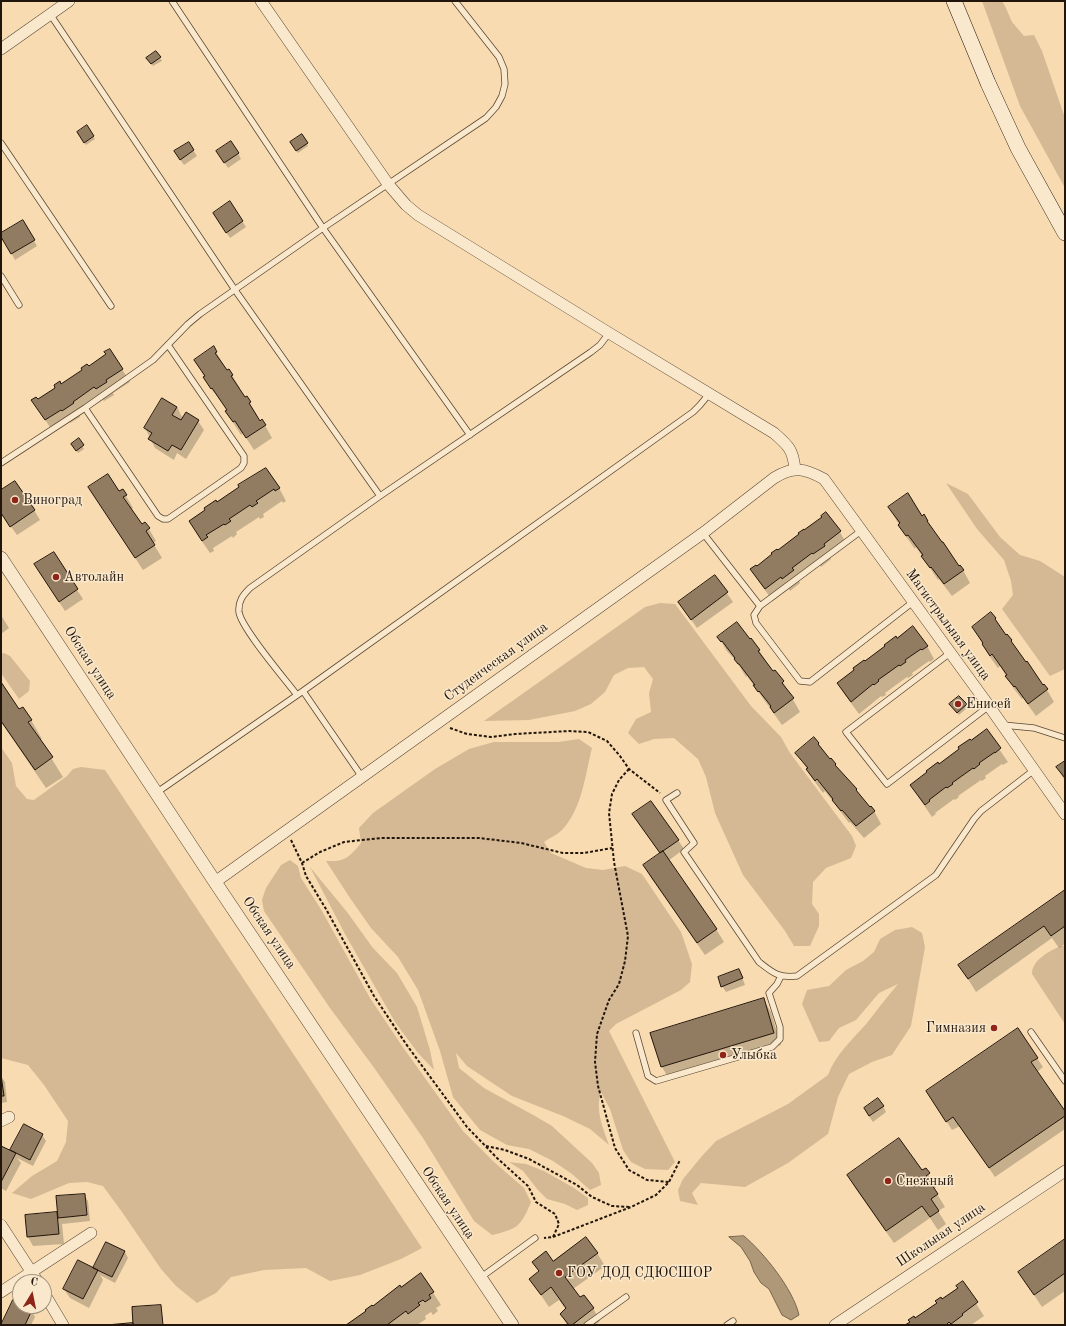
<!DOCTYPE html>
<html>
<head>
<meta charset="utf-8">
<style>
  body { margin:0 }
  #map { position:relative; width:1066px; height:1326px; overflow:hidden; background:#f8dbb0; font-family:"Old Standard TT",serif }
  canvas { display:block }
  .frame { position:absolute; inset:0; border:2px solid #22150b; pointer-events:none }
  .north { position:absolute; left:12px; top:1274px; width:40px; height:40px; box-sizing:border-box; background:#fae8cc; border:1px solid #a4947f; border-radius:50%; rotate:10deg; font-size:11px; font-weight:700; line-height:16px; text-align:center; color:#22150b }
  .north::after { content:''; display:block; margin:auto; width:14px; height:18px; background:#8f2418; clip-path:polygon(50% 0,100% 100%,50% 72%,0 100%) }
</style>
</head>
<body>
<div id="map">
<canvas width="1066" height="1326"></canvas>
<div class="frame"></div>
<div class="north">С</div>
</div>
<script>
const g = document.querySelector('canvas').getContext('2d');
g.lineJoin = 'round';
function paint(path, color) { g.fillStyle = color; g.fill(path, 'evenodd'); }
function strokePath(path, color, width, dash) { g.strokeStyle = color; g.lineWidth = width; g.lineCap = dash ? 'butt' : 'round'; g.setLineDash(dash || []); g.stroke(path); }
function write(font, color, halo, rows, align = 'center') {
  g.font = font + ' "Old Standard TT",serif'; g.lineWidth = 3; g.setLineDash([]); g.textBaseline = 'middle'; g.strokeStyle = halo; g.fillStyle = color; for (const [text, x, y, turn = 0] of rows) {
    g.save(); g.translate(x, y); g.rotate((+turn || 0) * Math.PI / 180); g.textAlign = isNaN(turn) ? turn : align; if (halo) g.strokeText(text, 0, 0); g.fillText(text, 0, 0); g.restore();
  }
}
paint(new Path2D(`
  M982,1H1002L1005,6L1012,22L1024,36L1034,35L1042,51L1065,118V188L1020,106Z
  M946,483L968,494L1000,537L1020,555L1040,561L1065,577V669L1050,676L1002,609L1013,595L1011,581L1004,560L977,529Z
  M660,603L675,604L751,706L781,737L790,753L852,836L856,846L851,858L826,868L813,882L812,904L819,914V926L810,946H794L785,931L743,875L715,813L706,777L698,759L674,738L654,739L639,744L628,733L636,719L651,712L649,693L653,679L644,667L628,668L614,675L605,692L591,704L575,711L529,720L484,721L645,607Z
  M4,653L10,656L30,681L29,691L19,699L1,673V654Z
  M579,739L592,748C585,776 582,809 562,830C557,835 549,838 544,842L551,853L586,868L603,870L625,866L642,874L681,932L692,964L690,982L681,990L616,1024L609,1031L675,1162L668,1170L645,1169L631,1162L623,1150L610,1109L601,1092C595,1110 603,1128 609,1145L590,1129L563,1116L512,1096L467,1066L456,1053L459,1068L484,1088L535,1116L552,1126L592,1163L599,1173L601,1185L590,1190L572,1174L553,1161L529,1149L507,1145L480,1130L453,1097L440,1051L418,990L398,957L371,928L350,898L326,861C344,862 349,858 361,843L359,828L373,813L435,769L469,749L494,742H558Z
  M1,747L12,763L16,786L27,799L34,800L67,776L73,769L81,767L105,770L422,1248L401,1259L360,1275L330,1281L306,1268L264,1270L231,1277L216,1293L197,1303L176,1286L161,1269L122,1212L103,1186L87,1182L69,1183L31,1199L12,1193L32,1176L57,1161L66,1142L68,1121L44,1085L28,1065L1,1058Z
  M290,860L298,866L301,878L322,911L370,998L402,1046L463,1131L494,1162L524,1188L531,1202C521,1227 517,1229 492,1235L474,1221L423,1138L375,1069L330,1008L264,911L262,900L266,888L281,865Z
  M310,867L347,912L373,948L397,973L417,1007L430,1050L434,1070L418,1053L395,1022L345,934Z
  M912,927L922,933L925,947L911,1026L892,1055L872,1062L849,1074L838,1097L828,1134L788,1163L745,1187L701,1183L692,1193L698,1205L680,1201L678,1190L683,1179L702,1156L716,1141L788,1104L828,1075C835,1055 853,1039 867,1023C877,1010 887,997 898,984L879,993L856,1020L839,1028L829,1041L819,1042L802,1004L807,990L829,986L846,970L863,961L874,952L880,939L895,930Z
  M1061,946H1065V1024L1032,974C1032,960 1049,951 1061,946Z
  M509,1162L526,1164L544,1171L574,1188L588,1198V1205L577,1210L565,1204L547,1199L538,1190L523,1171Z`), '#d4b994');
const water = new Path2D(`
  M744,1236C764,1253 793,1289 799,1315L791,1320L782,1315L769,1289L761,1283L754,1272L750,1261L741,1247L729,1237Z`);
paint(water, '#af9878');
strokePath(water, '#77644c', 1);
paint(new Path2D(`
  M156,52L162,61L153,66L147,58Z
  M87,127L95,139L86,145L78,132Z
  M301,135L308,146L298,153L291,142Z
  M193,150L197,156L184,165L179,158Z
  M238,153L241,159L228,168L221,157Z
  M230,203L246,227L230,238L217,219Z
  M22,221L37,246L15,260L1,234Z
  M216,352L224,365H223L227,372L232,375L240,388L238,389L245,399L246,397L257,415L256,416L260,422L262,420L272,438L254,450L243,433L241,435L234,424L227,411L228,410L212,390L195,360Z
  M88,367L122,369L130,382L113,393L114,395L104,401L103,400L79,415L80,417L70,423L69,422L53,432L33,401L38,400Z
  M177,407L183,419L198,421L204,430L186,459L177,453L174,460L155,448L145,428Z
  M79,440L84,449L78,453L72,444Z
  M89,487L119,492L126,496L133,508L131,510L142,526L149,529L156,541L153,543L162,558L143,570Z
  M240,487L279,488L286,501L283,503L282,501L263,514L264,517L260,519L259,517L236,532L237,534L233,538L232,536L213,548L214,551L210,553L197,534L217,503Z
  M1,491L34,510L40,520L17,535L1,513Z
  M889,508L922,517L923,516L934,533L959,567L963,570L970,583L952,596L939,579L938,580L916,547L915,549L907,538Z
  M826,513L840,532L847,545L830,557L831,559L821,567L820,565L799,581L800,583L790,591L789,589L773,601L759,582L752,570L757,567L823,517Z
  M53,553L83,599L65,611L41,574Z
  M715,576L733,602L697,628L679,602Z
  M1,615L9,628L1,634Z
  M973,627L1006,636L1011,640L1017,652L1043,686L1047,690L1054,702L1036,716L1023,698L1022,699L1014,689L1000,666L998,668L990,657Z
  M719,637L759,650L773,672L783,682L800,712L782,725L747,676L746,677L737,662L726,650Z
  M897,639L927,646L934,659L930,662L929,661L912,673L913,675L908,678L907,677L885,693L886,695L882,697L881,696L859,714L845,695L838,683Z
  M1,684L19,710L31,720L42,739L40,740L63,777L46,788L1,722Z
  M966,705L967,708L959,715L952,707Z
  M986,730L1008,762L1003,765L1002,764L985,776L986,778L982,781L981,780L958,796L959,797L955,800L954,799L935,813L936,814L932,817L919,798L911,785Z
  M818,743L830,760L835,764L839,771L856,790L860,797L874,811L881,824L864,838L850,822L849,823L825,791L823,793L815,782L797,753Z
  M1065,762V781L1057,768Z
  M633,815L678,840L684,849L668,861L716,929L724,942L705,955L651,878L644,865L660,854Z
  M1065,891V944L1059,948L1052,938L976,992L960,966Z
  M742,977L745,985L726,992L722,986Z
  M763,999L771,1012L781,1045L669,1079L662,1067Z
  M1037,1058L1043,1067L1037,1072L1065,1113V1129L995,1177L960,1126L952,1130L927,1091Z
  M1,1076L5,1082L7,1102L1,1103Z
  M883,1106L886,1112L873,1122L868,1115Z
  M42,1135L46,1141L33,1166L17,1158L21,1163L6,1191L1,1188V1147L13,1153L12,1150Z
  M925,1169L936,1187L934,1189L945,1207L938,1211L946,1224L938,1230L930,1218L894,1243L855,1188L848,1176L922,1172Z
  M84,1195L88,1201L90,1221L62,1224L64,1244L33,1246L28,1237L26,1216L58,1213Z
  M1065,1240V1291L1042,1307L1019,1272Z
  M107,1243L125,1252L128,1258L115,1283L100,1275L103,1280L89,1308L70,1298L64,1289L93,1269Z
  M597,1253L605,1266L573,1289L580,1299L593,1308L600,1321L595,1325H567L561,1314L566,1310L559,1300L549,1307L530,1279L539,1272L533,1262H553Z
  M421,1274L441,1305L436,1308L438,1311L433,1315L431,1312L425,1316L426,1319L417,1325L414,1324L412,1325H348Z
  M963,1283L984,1316L971,1325H907L959,1288Z
  M20,1305L32,1311L35,1317L31,1325H2Z`), '#0003');
const building = new Path2D(`
  M156,51L161,57L151,64L146,58Z
  M87,125L94,136L84,143L77,132Z
  M302,134L308,143L296,151L290,142Z
  M231,141L239,153L224,163L216,151Z
  M189,142L194,150L180,160L174,151Z
  M230,201L243,221L226,233L213,213Z
  M23,220L35,240L11,254L1,237V233Z
  M214,346L217,352L215,353L227,370L229,369L233,375L231,376L245,397L247,396L251,402L249,403L260,421L262,419L266,425L246,438L235,421L233,422L225,411L227,410L212,388L211,389L203,377L205,376L194,360Z
  M110,349L123,369L106,380L107,382L96,389L94,387L73,402L74,403L62,411L61,410L45,420L31,400L36,397L38,399L55,388L54,385L60,381L61,384L82,370L81,368L87,364L89,366L106,354L104,352Z
  M162,398L177,407L172,415L181,420L186,412L199,420L181,450L172,445L168,451L148,439L152,433L144,428Z
  M79,438L84,445L76,451L71,444Z
  M266,468L280,488L275,491L274,489L256,501L258,503L252,507L250,505L229,519L231,521L225,525L224,524L206,535L208,537L202,541L189,521L205,510L204,508L216,500L217,502L239,487L238,485Z
  M108,474L119,491L123,489L127,495L123,497L142,524L145,522L150,528L146,531L155,545L135,558L88,487Z
  M15,481L35,510L10,527L1,513V490Z
  M908,493L922,516L924,514L928,521H927L942,542H943L959,566L960,565L964,570L944,584L931,567L930,568L921,556L923,555L908,535L906,536L898,525L900,523L888,507Z
  M826,512L841,531L824,544L825,546L813,554L812,553L792,568L794,570L782,579L781,577L765,589L750,569L756,565L757,566L772,554L771,553L777,549L778,550L799,534L798,533L804,529V530L822,517L821,516Z
  M54,552L78,589L59,602L34,564Z
  M715,575L728,592L691,620L678,602Z
  M991,612L996,618L995,619L1006,635L1007,634L1012,640L1011,641L1026,662L1027,661L1043,685L1044,684L1048,689L1028,704L1015,686L1014,687L1005,676L1007,675L992,654L990,656L982,644L983,643L972,627Z
  M737,622L750,639L751,638L760,650L758,651L773,671L775,670L784,681L782,683L794,698L774,713L770,707L771,706L759,691L758,692L753,685H755L739,664H738L734,659L735,658L722,641L721,642L717,637Z
  M913,626L928,646L922,650L921,649L905,660L906,662L900,666L899,665L878,680L879,681L874,685L873,684L851,702L837,683L854,670L853,668L864,660L865,661L885,646L884,645L896,636L897,638Z
  M1,682L19,709L23,707L32,720L28,722L53,757L35,770L1,721Z
  M959,696L967,704L957,713L949,704Z
  M987,729L1001,748L995,753V752L979,763L980,764L974,769L973,768L952,783L953,784L947,788L946,787L929,800L930,801L925,805L910,785L927,772L926,771L938,762L939,764L959,749L958,747L970,739L971,740Z
  M814,737L819,743L818,744L830,759L831,758L836,764L835,765L857,789L856,790L870,807L871,806L875,811L856,826L842,810L841,811L832,800L833,799L817,779L815,781L806,769L808,768L795,753Z
  M1065,761V778L1056,767Z
  M651,801L679,840L660,853L632,814Z
  M663,851L717,929L697,943L643,865Z
  M1065,890V926L1051,936L1044,926L968,979L958,965Z
  M739,969L743,978L721,987L718,977Z
  M764,998L774,1033L661,1067L650,1033Z
  M1018,1028L1038,1058L1031,1062L1065,1111V1116L989,1168L953,1117L946,1122L926,1091Z
  M1,1075L4,1096H1Z
  M878,1098L884,1106L869,1116L864,1108Z
  M24,1124L43,1134L30,1160L10,1150Z
  M899,1138L922,1170L926,1168L930,1173L926,1176L938,1194L931,1199L939,1211L930,1217L922,1206L886,1231L847,1175Z
  M1,1146L16,1153L1,1182Z
  M85,1194L87,1215L58,1218L56,1196Z
  M57,1212L59,1234L27,1237L25,1215Z
  M586,1237L598,1253L565,1277L580,1297L584,1295L594,1308L572,1325H569L560,1314L566,1308L551,1287L541,1295L529,1279L539,1271L532,1262L546,1251L553,1261Z
  M1065,1239V1273L1034,1295L1018,1272Z
  M106,1242L125,1251L112,1277L93,1268Z
  M78,1260L98,1270L83,1299L63,1289Z
  M421,1273L434,1292L429,1295L431,1298L425,1302L423,1300L418,1303L420,1305L408,1314L406,1311L387,1325H346L366,1311L365,1310L372,1305L373,1306L400,1285L401,1287Z
  M963,1281L978,1302L962,1314L963,1315L951,1324L949,1322L946,1325H905L910,1322L908,1320L914,1316L915,1318L937,1303L935,1301L941,1297L942,1299L958,1288L956,1286Z
  M13,1300L20,1304V1306H24L32,1310L25,1325H1Z
  M161,1305L163,1325H133L132,1307Z
  M133,1323V1325H107Z`);
paint(building, '#917c61');
strokePath(building, '#22150b', 1);
const service = new Path2D(`
  M172,1L323,228L470,435
  M50,14L235,290L380,496
  M1,143L111,306
  M1,276L19,305
  M85,408L158,516L163,519H168L241,468L244,463V456L168,345
  M1,463L85,408L153,360L188,324L200,314L323,228L486,118L496,107L502,96L505,84L504,69L499,57L455,1
  M861,531L760,606L754,615L756,623L800,681L810,682L913,602
  M703,533L760,606
  M950,653L846,732L887,784L989,706
  M303,691L362,777
  M297,695C285,679 241,628 239,612C238,601 243,595 250,588L380,496L591,352L600,345L609,333
  M1003,725L1034,728L1065,738
  M156,793L303,691L693,412L700,405L709,394
  M677,793L666,800L694,843L684,852L759,962C773,973 778,978 797,976L936,875L974,819L981,811L1034,770
  M1031,1032L1065,1081
  M636,1033L648,1076L656,1081L772,1047L780,1039V1027L769,993L777,984L781,976
  M480,1278L535,1238
  M587,1325L626,1297
  M727,1325L733,1321`);
const minor = new Path2D(`
  M261,1L388,184L406,205L418,215L609,333L774,433C789,446 793,450 795,469
  M1,49L69,1
  M215,882L703,533L774,478C794,466 804,468 824,479L989,706L1065,814
  M1,1121L9,1117
  M1,1225L38,1282
  M1,1292L91,1233
  M44,1293L63,1325
  M835,1325L1065,1171`);
const tertiary = new Path2D(`
  M1,558L215,882L512,1325`);
const secondary = new Path2D(`
  M954,1L988,83L1018,148L1065,233`);
strokePath(service, '#584634', 7);
strokePath(minor, '#584634', 12);
strokePath(tertiary, '#584634', 14);
strokePath(secondary, '#22150b', 16);
strokePath(new Path2D(`
  M450,728L467,734L491,737L515,734L569,731L588,732L607,741L620,756L629,769L660,793
  M629,769L619,780L612,794L609,813L614,862L628,936L625,961L619,984L609,1000L597,1034L595,1062L598,1086L615,1148L629,1170L647,1180L669,1182
  M291,840L302,863L306,876L326,909L374,996L406,1044L467,1127L497,1158L528,1186L536,1202L555,1214L559,1224L553,1237L544,1238
  M302,863L320,852L344,842L381,838H479L521,843L563,853H584L612,848
  M486,1146L505,1150L529,1159L577,1185L592,1197L612,1206L631,1207
  M553,1237L631,1207L656,1195L669,1182L680,1160`), '#22150b', 2, [3, 2]);
strokePath(service, '#fae8cc', 5.5);
strokePath(minor, '#fae8cc', 11);
strokePath(tertiary, '#fae8cc', 13);
strokePath(secondary, '#fae8cc', 15);
for (const [x, y, r, color] of [
  [15,500,4,"#8f2418"],
  [56,577,4,"#8f2418"],
  [958,704,4,"#8f2418"],
  [994,1028,4,"#8f2418"],
  [723,1055,4,"#8f2418"],
  [888,1181,4,"#8f2418"],
  [559,1273,4,"#8f2418"]
]) { const dot = new Path2D(); dot.arc(x, y, r, 0, 2 * Math.PI); g.fillStyle = color; g.fill(dot); strokePath(dot, '#fae8cc', 1.5); }
write('14px', '#22150b', '#fae8cc', [
  ["Виноград",23,500],
  ["Автолайн",64,577],
  ["Енисей",966,704],
  ["Гимназия",986,1028,"right"],
  ["Улыбка",731,1055],
  ["Снежный",896,1181],
  ["ГОУ ДОД СДЮСШОР",567,1273]
], 'left');
write('14px', '#22150b', '#fae8cc', [
  ["Магистральная улица",948,625,54],
  ["Студенческая улица",496,662,-36],
  ["Обская улица",90,663,57],
  ["Обская улица",269,933,56],
  ["Обская улица",448,1203,56],
  ["Школьная улица",941,1235,-34]
]);
</script>
</body>
</html>
